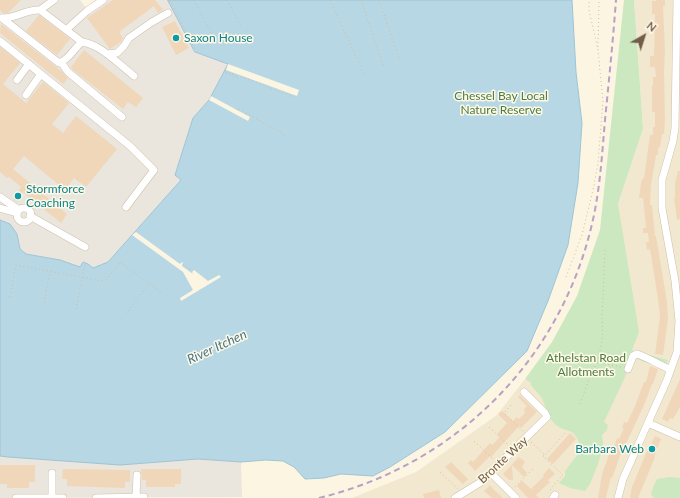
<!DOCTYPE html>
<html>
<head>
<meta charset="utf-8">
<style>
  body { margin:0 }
  #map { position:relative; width:680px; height:498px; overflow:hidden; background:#fbf5e2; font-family:Lato,sans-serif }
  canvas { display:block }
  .north { position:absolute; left:624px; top:16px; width:40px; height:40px; -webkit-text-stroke:3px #fef9e7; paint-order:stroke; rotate:39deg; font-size:11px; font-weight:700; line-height:16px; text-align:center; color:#715d49 }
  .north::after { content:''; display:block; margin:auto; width:14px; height:18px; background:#715d49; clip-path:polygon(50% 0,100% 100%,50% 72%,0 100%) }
</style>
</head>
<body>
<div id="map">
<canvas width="680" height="498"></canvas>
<div class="north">N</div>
</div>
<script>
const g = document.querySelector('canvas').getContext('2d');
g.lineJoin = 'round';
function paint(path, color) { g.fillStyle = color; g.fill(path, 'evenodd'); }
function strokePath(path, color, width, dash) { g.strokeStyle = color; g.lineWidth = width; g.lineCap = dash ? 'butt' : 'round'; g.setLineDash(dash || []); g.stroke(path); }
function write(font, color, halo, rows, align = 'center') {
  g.font = font + ' Lato,sans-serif'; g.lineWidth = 3; g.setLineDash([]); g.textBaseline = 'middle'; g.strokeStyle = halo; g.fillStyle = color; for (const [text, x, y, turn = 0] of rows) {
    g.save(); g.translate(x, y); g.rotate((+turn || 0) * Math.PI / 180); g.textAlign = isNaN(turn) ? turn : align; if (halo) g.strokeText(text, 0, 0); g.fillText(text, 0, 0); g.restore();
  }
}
paint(new Path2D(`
  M634,0H680V498H352L416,472L497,415L525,379L601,426L634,358L665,370L668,360L632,350L618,204L643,129Z`), '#f2e8d0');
paint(new Path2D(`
  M0,0H80L87,9L100,0H168L195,52L228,64L209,100L193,118L175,175L181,180L108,262L93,268L88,264L83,262L80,267L60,260L26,254L20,249L17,234L10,225L0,220Z
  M0,456L8,457L174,460L198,459L241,462L242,497L0,498Z`), '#eae5dd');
paint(new Path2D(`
  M624,0H634L643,129L618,204L639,332L632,350L668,360L665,370L634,358L604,422L608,425L607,430L602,435L603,446L598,464L590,484L585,491L570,488L559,483L565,476V471L581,450C576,424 565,435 554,423C547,415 546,406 541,397C538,393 534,389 531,385V383L525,379L552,342L577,296L600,230Z
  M669,477L680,478V498H654L651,494L654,485L657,479Z`), '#cbe8c1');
const water = new Path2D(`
  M168,0H572L576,72L582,123L578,183L568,245L548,301L527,351L445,432L390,467L373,476L341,474L324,478L305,479L294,467L283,461L266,460L241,462L198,459L120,465L8,457L0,456V220L10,224L17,234L20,249L26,254L60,260L80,267L83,262L88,264L93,268L108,262L181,180L175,175L193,118L209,100L228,64L195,52Z`);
paint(water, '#b7d7e4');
strokePath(water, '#9ec4d5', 1);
paint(new Path2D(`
  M228,64L299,90L297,96L226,70Z
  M211,96L250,117L248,121L209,100Z
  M136,232L180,264L182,262L183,263L182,266L193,274L192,272L194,270L208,281L219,275L221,277L181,301L180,298L193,290L183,272L132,235Z`), '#fbf5e2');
paint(new Path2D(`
  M0,0H21L8,13H3L0,10Z
  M113,0H155L163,10L158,13L154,6L119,32L123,38L121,42L110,49L87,18Z
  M656,0H665V6H663L665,49L664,72L665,119L664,134H662L660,148L658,147V155H656L651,185L650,205H652L655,236H656L667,302L668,319L663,355L655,354L660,316L658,299L650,249L647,250L646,242H649L648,233H643V228H646L643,198H639L641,183L643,178H644L650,135H653V127H655V112H652V85H653V77H656L655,67H650V56H654L655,14H652V1H656Z
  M39,15L70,39L57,55L26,31Z
  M175,21L189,48L176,55L162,27Z
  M1,24L60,70L68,78L63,84L0,33Z
  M0,47L20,63L3,84L26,103L43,82L69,103L52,124L63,133L76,116L117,149L86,187L74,178L65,190L24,156L13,169L67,214L61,223L23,192L18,202L14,200L21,187L9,177L7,178L0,172Z
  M84,50L143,98L136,107L128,102L123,109L72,69L71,67Z
  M678,171H680V219L677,220L674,198H675V183Z
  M650,366L658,369L653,384H652L645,403L624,448L623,447L614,473L612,478L611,477L606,497V498H598L602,474L609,455H611L612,454L617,438L619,439L624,428H622L624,422L627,423L635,406L644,382H646Z
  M680,379V407L673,419L670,418L668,422L662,419Z
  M520,395L537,412L521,428L519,426L491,457L490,456L475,471L468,463L471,460L473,462L490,443L492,445L500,437L497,434L507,423L498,414L502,411L513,421L517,417L519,419L525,413L524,409L527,406L518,397Z
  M570,433L576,439L553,464L547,459Z
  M655,436L661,439L654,457H655L638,498H632L630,497L632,487L650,444H651Z
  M519,457L525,462L522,467L527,473L524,477L512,465L513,480H509L503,474Z
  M451,462L468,479L463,484L445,467Z
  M0,465H35V482H29V488H7V484H0Z
  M549,468L555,474L548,480L550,482L536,495L539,498H528L517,486L522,481L531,489L544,476L543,475Z
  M63,469L130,470V482H125V488L67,486V479H62Z
  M141,469H181V484H175V487H146V480H142Z
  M490,485L493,489L503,498H492L484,491Z
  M439,490L441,498H424L423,494Z`), '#f0d7ba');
const minor = new Path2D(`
  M40,10L54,0
  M2,18L59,63C69,60 74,48 82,42
  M3,18C18,18 26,9 40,10L82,42C100,44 120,65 134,76
  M66,30L87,11L103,0
  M0,41L130,146L154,170L126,207
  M107,54L117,53L124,46L129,38L152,22L168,13
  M61,62L68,72L122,117
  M17,80L29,64
  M26,95L41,74
  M0,197L19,210
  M0,208L17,213
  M17 215a7 7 0 1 1 14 0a7 7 0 1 1-14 0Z
  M30,216L85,247
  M628,369L633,356L637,354C649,358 659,365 670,369
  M648,423L680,437
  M52,473V498
  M491,473L516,498
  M136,497L137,475
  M16,498H63
  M96,498L144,497
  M455,498L481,482L547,417L545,413L524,392
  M553,498L555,495
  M618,498L623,479L667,380L677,352L679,321L675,281L662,208V180L673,141L675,128L677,0`);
strokePath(minor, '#cec0ac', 8);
strokePath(new Path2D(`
  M176,0L171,3L195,49
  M194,0L214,38
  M227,0L241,27
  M330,0L364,74
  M361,0L384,68
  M379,0L401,64
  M169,2L172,0
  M598,47L599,0
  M225,71L239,77
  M226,73L238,78L242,77L294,97
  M237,110V108L285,135
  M605,250L602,320C604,335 601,348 597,362L621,367
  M183,264L193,271
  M566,277L582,235L593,190L598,163L601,126L603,101L598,50L589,10V0
  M10,297L16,265L102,281L107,279L120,262L161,292
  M44,303L50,272
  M76,309L85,263
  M126,314L149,284
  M580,404L592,371L597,363
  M511,405L504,413L524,432
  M489,427L509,446
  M474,441L494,460
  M531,442L545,455L567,431
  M544,456H543L563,475L550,489L551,490
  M440,472L458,489
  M515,487L533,469`), '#d4bb9e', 1, [1, 3]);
strokePath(minor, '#fff', 7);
strokePath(new Path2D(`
  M319,498C455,465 560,361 592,224C600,190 602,155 605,120C609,80 613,40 616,0`), '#b9a1c3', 2, [6, 4]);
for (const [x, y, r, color] of [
  [176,38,4,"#0f9aa8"],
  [18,196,4,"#0f9aa8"],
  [652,449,4,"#0f9aa8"]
]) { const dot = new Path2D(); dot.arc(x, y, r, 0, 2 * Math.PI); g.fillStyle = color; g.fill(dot); strokePath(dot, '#fef9e7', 1.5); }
write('12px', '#0d838f', '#fef9e7', [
  ["Saxon House",184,38],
  ["Stormforce",26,189],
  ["Coaching",26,203],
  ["Barbara Web",644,449,"right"]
], 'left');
write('12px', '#4d7c44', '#fef9e7', [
  ["Chessel Bay Local",501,96],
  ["Nature Reserve",501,110],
  ["Athelstan Road",586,358],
  ["Allotments",586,372]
]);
write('12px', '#715d49', '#fef9e7', [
  ["Bronte Way",503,460,-43]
]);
write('italic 13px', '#47768b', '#fef9e7', [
  ["River Itchen",217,347,-25]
]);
</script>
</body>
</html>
